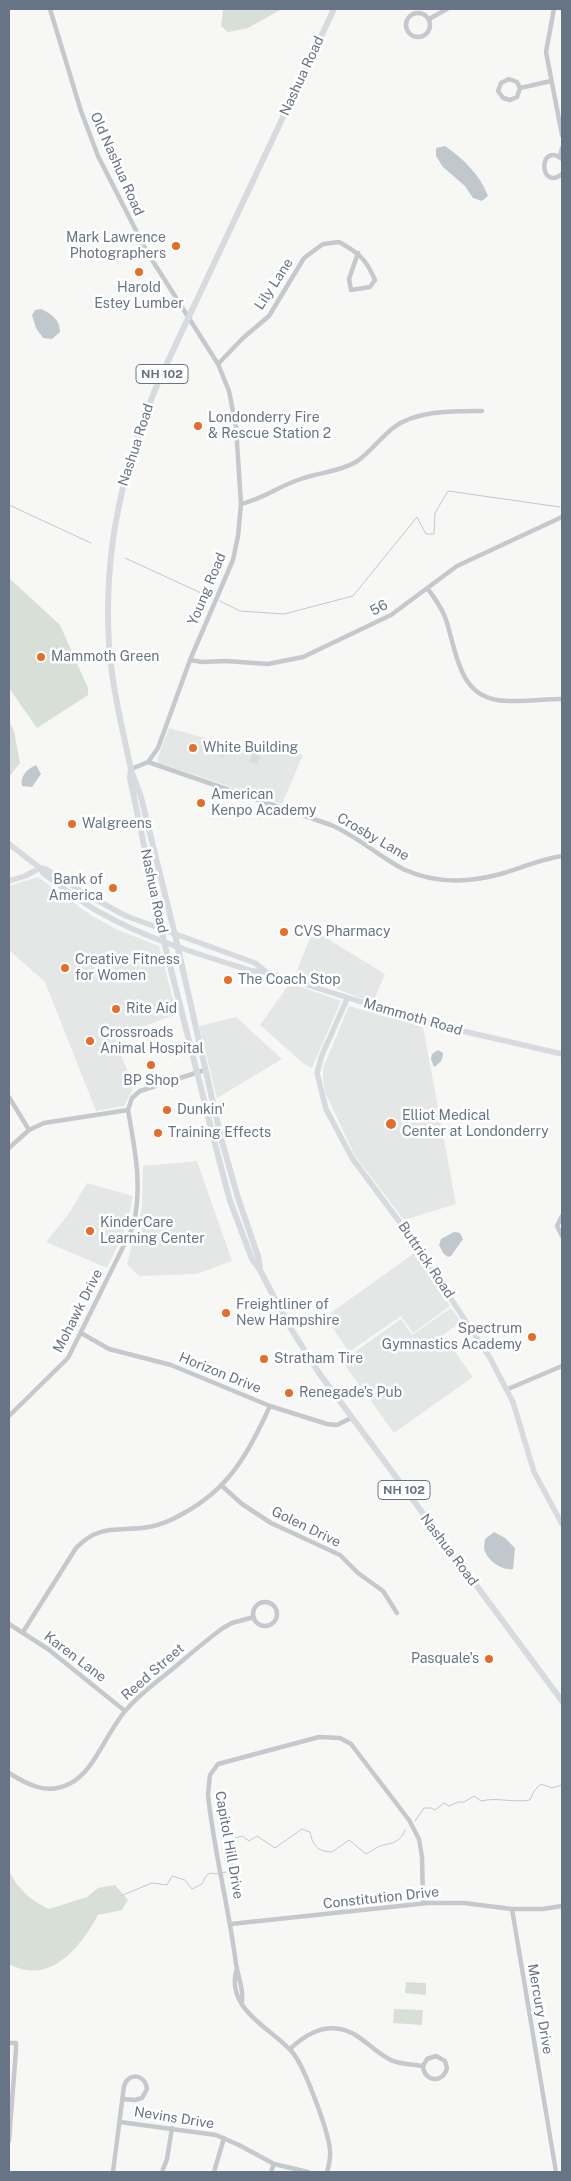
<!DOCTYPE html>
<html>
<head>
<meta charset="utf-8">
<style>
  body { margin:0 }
  #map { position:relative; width:571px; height:2181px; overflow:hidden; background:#f7f8f5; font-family:"Public Sans",sans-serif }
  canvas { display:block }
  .frame { position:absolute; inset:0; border:10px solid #677486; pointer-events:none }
</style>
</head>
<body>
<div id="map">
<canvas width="571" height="2181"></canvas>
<div class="frame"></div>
</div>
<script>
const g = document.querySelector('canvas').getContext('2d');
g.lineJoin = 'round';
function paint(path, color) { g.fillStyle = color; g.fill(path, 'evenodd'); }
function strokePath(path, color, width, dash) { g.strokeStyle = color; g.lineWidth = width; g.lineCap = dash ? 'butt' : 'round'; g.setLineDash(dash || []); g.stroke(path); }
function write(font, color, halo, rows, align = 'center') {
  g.font = font + ' "Public Sans",sans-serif'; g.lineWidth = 5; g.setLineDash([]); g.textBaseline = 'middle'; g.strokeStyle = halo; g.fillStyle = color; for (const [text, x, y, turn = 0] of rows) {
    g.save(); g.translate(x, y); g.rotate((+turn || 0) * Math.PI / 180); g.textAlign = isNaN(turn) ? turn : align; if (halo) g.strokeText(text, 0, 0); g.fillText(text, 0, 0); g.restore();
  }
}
paint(new Path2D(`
  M169,728L212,740L284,750L303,755L282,804L159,763L157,760Z
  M38,877L92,916L118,930L159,946L177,1014L114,1037L133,1085L132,1091L124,1106L96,1111L45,982L9,950V886Z
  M313,930L385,974L373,1003L296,973Z
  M290,983L341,1001L312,1068L304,1064L260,1025Z
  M349,1006L423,1027L456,1204L404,1220L355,1156L325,1092L323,1079V1068Z
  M236,1017L282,1059L217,1098L199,1026Z
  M197,1161L232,1261L197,1274L139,1276L127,1264L142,1208L143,1166Z
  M87,1183L133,1196L127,1225L107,1268L46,1242L70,1212Z
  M416,1252L450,1306L413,1333L401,1316L349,1352L325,1317Z
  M451,1308L461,1322L443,1335L473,1377L394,1433L342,1361L401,1319L412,1335Z`), '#e5e7e6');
paint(new Path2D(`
  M223,9H282L248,28L228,32L221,26Z
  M9,578L60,625L88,688V695L37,728L9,688Z
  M9,721L14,731L20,763L9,777Z
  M210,744L225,749L227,746L237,749L235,755L225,751L223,757L208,751Z
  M254,748L262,751L257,765L249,762Z
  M9,1871C18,1889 31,1901 49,1909L87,1897L98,1888L115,1885L128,1900L122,1910L98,1915C80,1948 50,1986 9,1964Z
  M406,1982L426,1983V1995L405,1993Z
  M394,2009L423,2010L422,2025L393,2023Z`), '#d8dfd6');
paint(new Path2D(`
  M445,146C463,158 480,175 488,196L482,201L473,198L465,186L443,167L436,156V148Z
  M41,309C52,314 60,320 60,332L52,339L43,338L36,328L32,315L35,310Z
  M36,765L41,774L32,787L22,786C20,776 27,769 36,765Z
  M438,1050L443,1053C443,1060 440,1063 434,1067L431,1059L432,1054Z
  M454,1232L460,1233L463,1239L451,1256L448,1257L443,1253L439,1245L441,1239Z
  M494,1532L505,1538L515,1548L513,1569C502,1571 486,1560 484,1548C484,1545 485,1542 485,1539Z`), '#c0c8ce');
strokePath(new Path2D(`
  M9,505L91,543
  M125,558L212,598
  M220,601L240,611L284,614L353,596L417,517L426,534H434L435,513L448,491L560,507
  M415,1821L424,1808H431L435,1810L444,1803L449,1806L458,1802H464L474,1796L481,1801C497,1797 513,1803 530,1800L534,1791L541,1784L552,1788L562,1785
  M222,1873L230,1871C235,1860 231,1850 235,1838L242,1836L249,1841L257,1836L275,1848L302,1829L310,1832C313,1847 318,1851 332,1852L349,1840L366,1854C370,1852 373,1850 376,1848C389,1841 398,1847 405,1830
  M123,1895L152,1883L167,1885L172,1876L185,1880L192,1889L202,1884L206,1876L210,1873L218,1874`), '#c0c8ce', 1);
strokePath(new Path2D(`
  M50,9L81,111L98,156L147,252L218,364L229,391L236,427L241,504L238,536L233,560L190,660L158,748L148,762L131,769
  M554,9L546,52L562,135
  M406 25a12 12 0 1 1 24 0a12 12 0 1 1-24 0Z
  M429,19L447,9
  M520,88L517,82L509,79L501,83L498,91L503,98L510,100L517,97L520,88L551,81
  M560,157L562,148
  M562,159C538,141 539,192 562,174
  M218,364L243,338L269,316L304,258L323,244L339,242C359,253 366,259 375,280L370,287L351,290L349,279L358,253
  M241,504C262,499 278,487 298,480C316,473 339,472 356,462C370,453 380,438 393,428C416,410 454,411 482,411
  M427,588C434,597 441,607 445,617C456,647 457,694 497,700C518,703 541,699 562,699
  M190,660L202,662L226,661L268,664L303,657L391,615L457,566L562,517
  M148,762L331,825C357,836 378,856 403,869C435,884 470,883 504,873C523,867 542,859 562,856
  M9,1097L29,1130
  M9,1148L29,1130L44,1123L128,1110
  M562,1216L557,1226L562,1236
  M81,1333L109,1349L171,1365L270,1406L327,1424L337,1425L351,1418
  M508,1389L562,1366
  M9,1416L68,1358L133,1227C143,1187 135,1150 128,1110L132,1098L140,1091L205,1070
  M222,1486L242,1504L271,1523L340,1555L358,1573L383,1591L397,1613
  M253 1614a12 12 0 1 1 24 0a12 12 0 1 1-24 0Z
  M9,1624L48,1649L125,1711
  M23,1632L76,1548C100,1523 118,1532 149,1527C161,1525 174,1519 184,1513C230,1488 249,1452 270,1406
  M9,1773C28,1785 47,1795 69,1784C95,1772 107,1730 127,1709C139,1695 155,1683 170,1671C187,1657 205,1641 223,1628L232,1623L254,1617
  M512,1909L556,2172
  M231,1924L428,1903H464L512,1909H543L562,1906
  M237,1968C224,2010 272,2028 293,2053C305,2068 328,2130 330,2150C331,2157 329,2165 327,2172
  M242,2002C244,1989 238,1977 236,1964C229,1908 214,1852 208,1795L210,1775L218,1764L319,1737L340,1738L351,1744L409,1820L419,1839L422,1857L423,1903
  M9,2043H16V2049L9,2141
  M290,2049C309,2031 332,2020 357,2036C368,2043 377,2053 389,2059C399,2065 412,2064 423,2066C424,2082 443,2084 447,2068L445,2061L436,2056L427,2059L423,2066
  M120,2122L216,2135L239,2145L274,2164L308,2172
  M113,2172L124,2086C129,2072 145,2074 147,2089L142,2098L135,2100L122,2099
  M162,2172L167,2159L172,2128
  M214,2172L224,2138
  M271,2172L274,2164`), '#c5c8cc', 4.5);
strokePath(new Path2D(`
  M9,844L40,868L43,873C62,887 81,903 103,914C149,940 202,955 252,971L266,972L432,1024L562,1054
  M40,868L46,869L91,897L126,916L255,963L266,972
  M9,881L25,876L40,868
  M347,999L322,1055L317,1073L326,1109L352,1158L407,1232L490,1358L513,1402L534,1472L562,1524`), '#d7dadf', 5.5);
strokePath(new Path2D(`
  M334,9L160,378C123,465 103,550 109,645C112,686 122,728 131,769L130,778L164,942L222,1171L230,1201L252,1259L260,1270L288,1324L319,1373L562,1701
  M131,770L141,797L175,935L221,1138L238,1198L258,1256L260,1267`), '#d7dadf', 6);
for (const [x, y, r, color] of [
  [176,246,5,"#e46d29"],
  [139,272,5,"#e46d29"],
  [198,426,5,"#e46d29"],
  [41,657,5,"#e46d29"],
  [193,748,5,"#e46d29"],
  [201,803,5,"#e46d29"],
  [72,824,5,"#e46d29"],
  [113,888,5,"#e46d29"],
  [284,932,5,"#e46d29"],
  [65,968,5,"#e46d29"],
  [228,980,5,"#e46d29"],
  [116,1009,5,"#e46d29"],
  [90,1041,5,"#e46d29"],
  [151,1065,5,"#e46d29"],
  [167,1110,5,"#e46d29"],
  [391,1124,6,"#e46d29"],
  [158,1133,5,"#e46d29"],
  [90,1231,5,"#e46d29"],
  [226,1313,5,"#e46d29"],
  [532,1337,5,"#e46d29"],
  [264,1359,5,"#e46d29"],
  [289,1393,5,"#e46d29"],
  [489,1659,5,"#e46d29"]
]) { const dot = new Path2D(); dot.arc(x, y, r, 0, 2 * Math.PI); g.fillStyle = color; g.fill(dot); strokePath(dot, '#fff', 2); }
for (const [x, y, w] of [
  [162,374,52],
  [404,1490,52]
]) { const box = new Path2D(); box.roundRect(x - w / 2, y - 9.5, w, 19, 4); g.fillStyle = '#fff'; g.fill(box); strokePath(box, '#677486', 1); }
write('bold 12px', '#677486', null, [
  ["NH 102",162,374],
  ["NH 102",404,1490]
]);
write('14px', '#677486', '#fff', [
  ["Nashua Road",302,76,-65],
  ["Old Nashua Road",117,164,66],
  ["Lily Lane",274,284,-57],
  ["Nashua Road",136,445,-72],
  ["Young Road",207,589,-67],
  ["56",379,608,-29],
  ["Crosby Lane",373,837,30],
  ["Nashua Road",154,891,78],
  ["Mammoth Road",413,1017,16],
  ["Buttrick Road",426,1260,56],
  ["Mohawk Drive",78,1311,-63],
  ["Horizon Drive",220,1373,22],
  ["Golen Drive",306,1527,26],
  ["Nashua Road",449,1550,53],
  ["Karen Lane",75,1657,37],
  ["Reed Street",153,1672,-41],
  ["Capitol Hill Drive",229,1845,80],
  ["Constitution Drive",381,1898,-6],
  ["Mercury Drive",540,2009,80],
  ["Nevins Drive",174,2118,9]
]);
write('14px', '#677486', '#fff', [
  ["Mark Lawrence",166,238,"right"],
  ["Photographers",166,254,"right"],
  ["Harold",139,288,"center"],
  ["Estey Lumber",139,304,"center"],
  ["Londonderry Fire",208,418],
  ["& Rescue Station 2",208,434],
  ["Mammoth Green",51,657],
  ["White Building",203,748],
  ["American",211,795],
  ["Kenpo Academy",211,811],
  ["Walgreens",82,824],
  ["Bank of",103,880,"right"],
  ["America",103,896,"right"],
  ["CVS Pharmacy",294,932],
  ["Creative Fitness",75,960],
  ["for Women",75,976],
  ["The Coach Stop",238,980],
  ["Rite Aid",126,1009],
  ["Crossroads",100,1033],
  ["Animal Hospital",100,1049],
  ["BP Shop",151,1081,"center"],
  ["Dunkin'",177,1110],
  ["Elliot Medical",402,1116],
  ["Center at Londonderry",402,1132],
  ["Training Effects",168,1133],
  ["KinderCare",100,1223],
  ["Learning Center",100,1239],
  ["Freightliner of",236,1305],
  ["New Hampshire",236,1321],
  ["Spectrum",522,1329,"right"],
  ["Gymnastics Academy",522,1345,"right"],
  ["Stratham Tire",274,1359],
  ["Renegade's Pub",299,1393],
  ["Pasquale's",479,1659,"right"]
], 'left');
</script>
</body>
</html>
